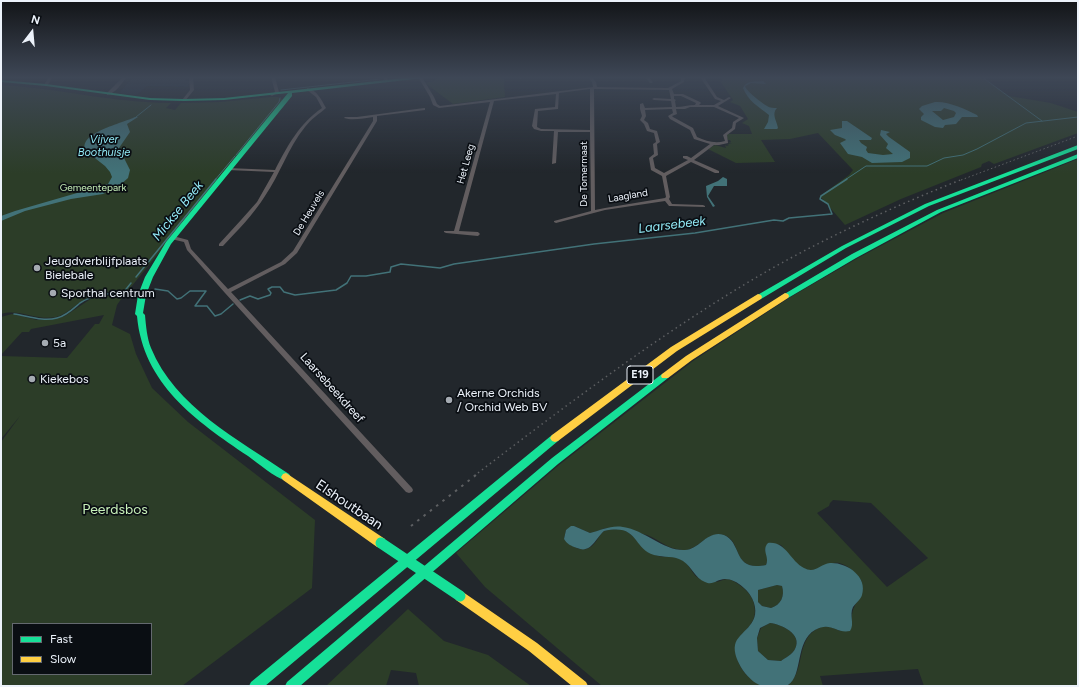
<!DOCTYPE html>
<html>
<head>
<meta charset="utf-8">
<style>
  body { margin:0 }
  #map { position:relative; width:1079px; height:687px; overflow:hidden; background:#22272c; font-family:Figtree,sans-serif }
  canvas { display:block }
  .frame { position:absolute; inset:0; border:2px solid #ecf2fa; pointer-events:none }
  .legend { position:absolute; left:12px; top:623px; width:140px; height:52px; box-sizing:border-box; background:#0a0e13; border:1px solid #64696f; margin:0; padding:5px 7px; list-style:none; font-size:12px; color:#ecf2fa }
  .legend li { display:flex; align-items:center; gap:8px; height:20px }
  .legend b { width:20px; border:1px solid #64696f }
  .north { position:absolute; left:12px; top:12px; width:40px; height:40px; -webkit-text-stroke:3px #0a0e13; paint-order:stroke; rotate:16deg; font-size:11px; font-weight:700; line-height:16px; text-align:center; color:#ecf2fa }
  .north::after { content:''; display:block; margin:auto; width:14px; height:18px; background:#ecf2fa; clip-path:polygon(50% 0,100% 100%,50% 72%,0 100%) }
</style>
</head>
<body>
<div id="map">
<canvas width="1079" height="687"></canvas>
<div class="frame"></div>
<ul class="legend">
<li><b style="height:5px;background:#16e098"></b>Fast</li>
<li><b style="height:5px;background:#ffcf43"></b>Slow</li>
</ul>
<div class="north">N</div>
</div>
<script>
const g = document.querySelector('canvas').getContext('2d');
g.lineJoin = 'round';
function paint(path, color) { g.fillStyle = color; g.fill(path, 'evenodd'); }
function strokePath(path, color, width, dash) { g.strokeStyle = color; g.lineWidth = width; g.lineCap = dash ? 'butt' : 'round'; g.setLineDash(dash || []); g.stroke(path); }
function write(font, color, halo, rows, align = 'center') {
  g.font = font + ' Figtree,sans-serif'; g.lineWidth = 3.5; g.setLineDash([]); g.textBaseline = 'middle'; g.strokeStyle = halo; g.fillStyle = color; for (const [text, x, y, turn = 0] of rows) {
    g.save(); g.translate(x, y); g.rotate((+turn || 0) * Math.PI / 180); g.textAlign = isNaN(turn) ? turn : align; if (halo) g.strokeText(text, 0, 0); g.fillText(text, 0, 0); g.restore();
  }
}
paint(new Path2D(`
  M133,77H187L185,81L191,80L188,87L147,86L137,95L119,93Z`), '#1f2b3a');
paint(new Path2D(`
  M438,77H504L505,97L453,104L425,83L433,81Z
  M720,77H981L1009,96L1051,103L1078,112V133L994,164L989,161L982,164L981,167L901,199L845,225L820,196L849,175L853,170L818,133L790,139L761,140L775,162L736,163L708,149L715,145L726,148L725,145L727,146L729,145L727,144H732L728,143L731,142L730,140H727L728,139L726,136L728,134H752L749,126L742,123L748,119L740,106L730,102L733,100L720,81H722Z
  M1,85C58,88 114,103 171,103L166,108L175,110L181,103L220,102L271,97H278L283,100L127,292C112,291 95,292 82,301C74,306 65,315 56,317C37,321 19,308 1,314Z
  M1078,159V686H924L918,669L820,676L823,686H787C806,672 795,641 817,629C825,624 832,627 840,631L852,620C851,603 863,600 862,586C862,580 859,577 855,573C831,549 823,576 805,569C794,564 788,553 781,545L768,543L765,549L768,558L766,565C731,572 743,541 724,535C707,530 698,551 683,550C667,549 660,540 647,535C642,533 608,527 605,528C600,530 596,532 590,533L574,526L566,530L564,539C571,546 582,554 592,546C597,542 599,535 604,531C637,523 632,546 655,555C664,559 674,554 684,561C690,566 693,576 700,579C704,580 711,583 715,582C723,582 725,576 735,582C743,587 752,594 754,604C761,636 720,630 742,669C746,676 755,683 763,686H602L485,587L456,553L559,465L693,361L789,298L858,258L943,213ZM833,500L871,503L928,558L887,587L817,513L829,506L830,503Z
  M113,295H124L117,305L112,325L130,334L136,354L152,388L188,422L315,520L312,588L182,686H1V442L20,416L1,439V356L67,358L95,324H99L104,315L31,329L29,332H22L1,355V317L12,314L37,320L55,319L65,316L92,298ZM13,624H151V674H13Z
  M777,585L782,586C785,596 781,605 771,608L762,606L758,602V590Z
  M408,609L444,641L488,655L531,686H419L416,673L391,670L386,686H326Z
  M770,623C781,624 803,634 795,649C793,654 785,658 781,661L768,660L758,651L757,638L761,628Z`), '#2c3d28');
paint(new Path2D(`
  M763,81L766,84L751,83L745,86C746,91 762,103 767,106C770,108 774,108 777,108C771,114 777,121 778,128L777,129H764L768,122L769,115C759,107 748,101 743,88C746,80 756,82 763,81Z
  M935,102C948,101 966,109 977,115L978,117H962L956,124L945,125L943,128L935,127L921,120V117L924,114L919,109L922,106ZM944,108L954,111L956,113L954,117L943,120L932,111H941Z
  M135,117H138L127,124L130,132L119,148L130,170L128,178L119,186L103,194L71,199L25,211L1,221V216L15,211L108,184L112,177L110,172L105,166L86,151C76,133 124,123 135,117Z
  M842,121H847L872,138L871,140H859L861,143L867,147L866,150L868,153L883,155L893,154L886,148L888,144L880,135L881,130L890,132L886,134L889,137L910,152V158L902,162L872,163L862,157L848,154L840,143L846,140L845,139L835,135L830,130L842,128Z
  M723,177L727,179V186H714L708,196L715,206L713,207L707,197L706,186L718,181Z
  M571,526H574L590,533C602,530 611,525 623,527C645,530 663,551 685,550C700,549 708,529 724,535C743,543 732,572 766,565C770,557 761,550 768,543C786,541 790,561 804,568C815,574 820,564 830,563C846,562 868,576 862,595C861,599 856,603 853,607C849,615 855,624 850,631C836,634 831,621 815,630C795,641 803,676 788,685C783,687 770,686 764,686C750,685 732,659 735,645C738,631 761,626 754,603C751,592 737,579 725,579C717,579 713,586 705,582C695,578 692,567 683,561C674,555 664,558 654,555C632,548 639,523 604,531C595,539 591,554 577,548C571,546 567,544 564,539L566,530ZM777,585L782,586C785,596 781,605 771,608L762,606L758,602V590ZM770,623C781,624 803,634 795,649C793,654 785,658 781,661L768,660L758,651L757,638L760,628Z`), '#427278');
strokePath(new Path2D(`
  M982,77L1042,121
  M388,78L398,77
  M281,90L380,79
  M136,117L151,105
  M236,155L279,102L280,98
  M215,180L235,156
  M845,180L866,166H927L944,158L963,155L977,149L1026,123L1078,117`), '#427278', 1);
strokePath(new Path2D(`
  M136,277L216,179
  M155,289L168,291L177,299L181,298L190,291H206L195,306H207L215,316L221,314L233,304
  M123,293L131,283
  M131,293H134
  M240,300L250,296L258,299L270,295L271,293L268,289L272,287H280L284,292L295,295L336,290L347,283L351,276H366L390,272L391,267L401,264L440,268L454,264L594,244L695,233L774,220L783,221L789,218L832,214L828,204L820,199L821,196L847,179
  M14,314C28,316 43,322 57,318C66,316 73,309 80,303C94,294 109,293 125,293`), '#427278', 1.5);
paint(new Path2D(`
  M49,77H53L47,86H45L44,85Z
  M123,77H127C122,83 115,94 107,95V93Z
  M189,77H193L194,90L185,101H184L182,100L190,90Z
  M271,77H275L279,92L272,96L270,95L275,92Z
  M382,77H386L388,80L385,81Z
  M418,77H422L434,97L437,104L440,106L593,87L592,82L588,77H592L596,82L597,87L668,88L681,81V77H685L684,82L672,89L674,94H683L700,102L701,103L699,105H714L721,101L715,99L700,77H704L717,97L724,100L729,97L731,98L718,106L744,118L736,123L735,129L727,135L728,143L719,145H714L694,160L719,171V173H715L691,162L666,176L670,197L669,199L672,204L703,205L705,206V207L671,206H669L665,201L605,210L556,223L554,222V221L591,211L590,132H558L556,163L552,164L554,131H541L534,129L532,126L535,109L555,107L556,94L494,101L459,231L478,232L480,234L478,236L446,233L444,232V231H454L490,102L439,108L433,105L430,97ZM590,89V130L541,129L537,127L538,111L558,109L559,93ZM594,89L669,90L671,99L654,98L652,99L654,100L671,101L672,107L645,108L643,103L640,104V109L642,116L640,120L644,124L647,131L654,133L656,142L653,144L654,154L649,158L651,170L662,176L666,197L665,198L605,208L595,210ZM674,96H681L696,103L695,105C688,105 683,107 676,107L675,101L676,100L674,99ZM690,107H714L739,118L733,122L732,128L723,135L725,141C715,144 706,141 697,137L693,128L673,117L672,116L677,114L676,109H685ZM672,109L673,113L668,116L670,119L690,130L694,139L710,144L691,158L687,156H683V158L688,160L664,173L655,168L653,158L658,155L657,144L660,142L657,131L650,129L648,123L644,120L646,116L645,110Z
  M519,77H525L520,79L518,78Z
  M645,77H649L653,82L652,83H650Z
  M307,88C317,90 321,99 326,108C319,114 311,119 305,127C288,148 280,174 265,196C253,215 238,230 223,246H219V244L241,220L257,202L274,172L228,170L226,169L228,168L275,170C288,145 299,124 322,108L316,97L307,90Z
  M424,108H425V110L377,116V121L297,253L285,264L231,292L412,488L413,490L412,492L409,493L406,492L225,293L187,250L184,242L171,239L170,238L173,236L188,240L191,249L228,289L281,262L293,251L373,121V117C364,118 353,121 344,118L345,117H357Z`), '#625d5f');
paint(new Path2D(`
  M412,77H426L424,78L292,93V96L171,244L153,277L146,295L143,313L145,315C146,326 147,338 151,348C175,407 239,440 289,474L291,477L289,480L286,481C274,477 259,464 248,456C196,421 143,384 137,316L135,314L138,295L145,277L166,242L288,93L224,100L184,101L150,100L46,86L1,82V80L46,84L150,98L184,99L224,98Z
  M1078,145V149L929,206L846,248L761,299H755L754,297L842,246L925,204Z
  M1078,154V158L941,212L856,258L788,298H782L781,296L852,254L937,210Z
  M665,373L668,374L669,376L668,378L558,464L300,686H285L287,682L552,458L662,374Z
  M555,434L558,435L560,438L558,441L265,686H249L251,682L552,435Z`), '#16e098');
paint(new Path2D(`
  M785,293L788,294L789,296L788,298L692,360L668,378H662L661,376L662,374L686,356Z
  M758,294L761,295L762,297L761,299L677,351L558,441L555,442L552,441L550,438L552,435L671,347Z
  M286,473L385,539L386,543L385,547L381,548L377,547L283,480L281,477L283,474Z
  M460,590L537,643L586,682L588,686H572L529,651L456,600L454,596L456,592Z`), '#ffcf43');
strokePath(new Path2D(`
  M961,180L1078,136`), '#5e6063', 1, [1.5, 2.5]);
strokePath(new Path2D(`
  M474,476C569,403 665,330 769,270C831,235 897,205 963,179`), '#5e6063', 1.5, [1.5, 3.5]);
strokePath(new Path2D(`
  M411,526L476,475`), '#5e6063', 2, [2.5, 5.5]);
strokePath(new Path2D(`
  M381,543L460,596`), '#16e098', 11);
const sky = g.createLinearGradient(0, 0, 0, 173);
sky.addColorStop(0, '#131518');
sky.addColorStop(0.45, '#3e4756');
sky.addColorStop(1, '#3e475600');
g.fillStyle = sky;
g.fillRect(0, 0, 1079, 173);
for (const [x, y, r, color] of [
  [37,268,4,"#a5abb2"],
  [53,293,4,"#a5abb2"],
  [45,343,4,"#a5abb2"],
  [32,379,4,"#a5abb2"],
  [449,400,4,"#a5abb2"]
]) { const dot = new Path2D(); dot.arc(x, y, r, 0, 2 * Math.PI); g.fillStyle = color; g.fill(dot); strokePath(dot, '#0a0e13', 1.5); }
write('10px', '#ecf2fa', '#0a0e13', [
  ["Het Leeg",466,164,-74],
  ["De Tomermaat",584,174,-90],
  ["Laagland",628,196,-10],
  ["De Heuvels",309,213,-59]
]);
write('10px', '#c8f1b9', '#0a0e13', [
  ["Gemeentepark",93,188]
]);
write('italic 11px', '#93ebf7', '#0a0e13', [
  ["Vijver",104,140],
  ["Boothuisje",104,153]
]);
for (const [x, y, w] of [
  [640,375,26]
]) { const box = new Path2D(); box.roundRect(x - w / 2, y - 9, w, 18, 3); g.fillStyle = '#0a0e13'; g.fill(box); strokePath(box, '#ecf2fa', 1); }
write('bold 11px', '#ecf2fa', null, [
  ["E19",640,375]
]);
write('12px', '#ecf2fa', '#0a0e13', [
  ["Jeugdverblijfplaats",45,261],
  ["Bielebale",45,275],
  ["Sporthal centrum",61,293],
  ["5a",53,343],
  ["Kiekebos",40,379],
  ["Akerne Orchids",457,393],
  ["/ Orchid Web BV",457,407]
], 'left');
write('12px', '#ecf2fa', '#0a0e13', [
  ["Laarsebeekdreef",332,388,48]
]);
write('italic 13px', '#93ebf7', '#0a0e13', [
  ["Mickse Beek",178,211,-51],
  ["Laarsebeek",672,225,-7]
]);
write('14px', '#ecf2fa', '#0a0e13', [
  ["Elshoutbaan",349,505,34]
]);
write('14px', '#c8f1b9', '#0a0e13', [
  ["Peerdsbos",115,510]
]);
</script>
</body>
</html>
